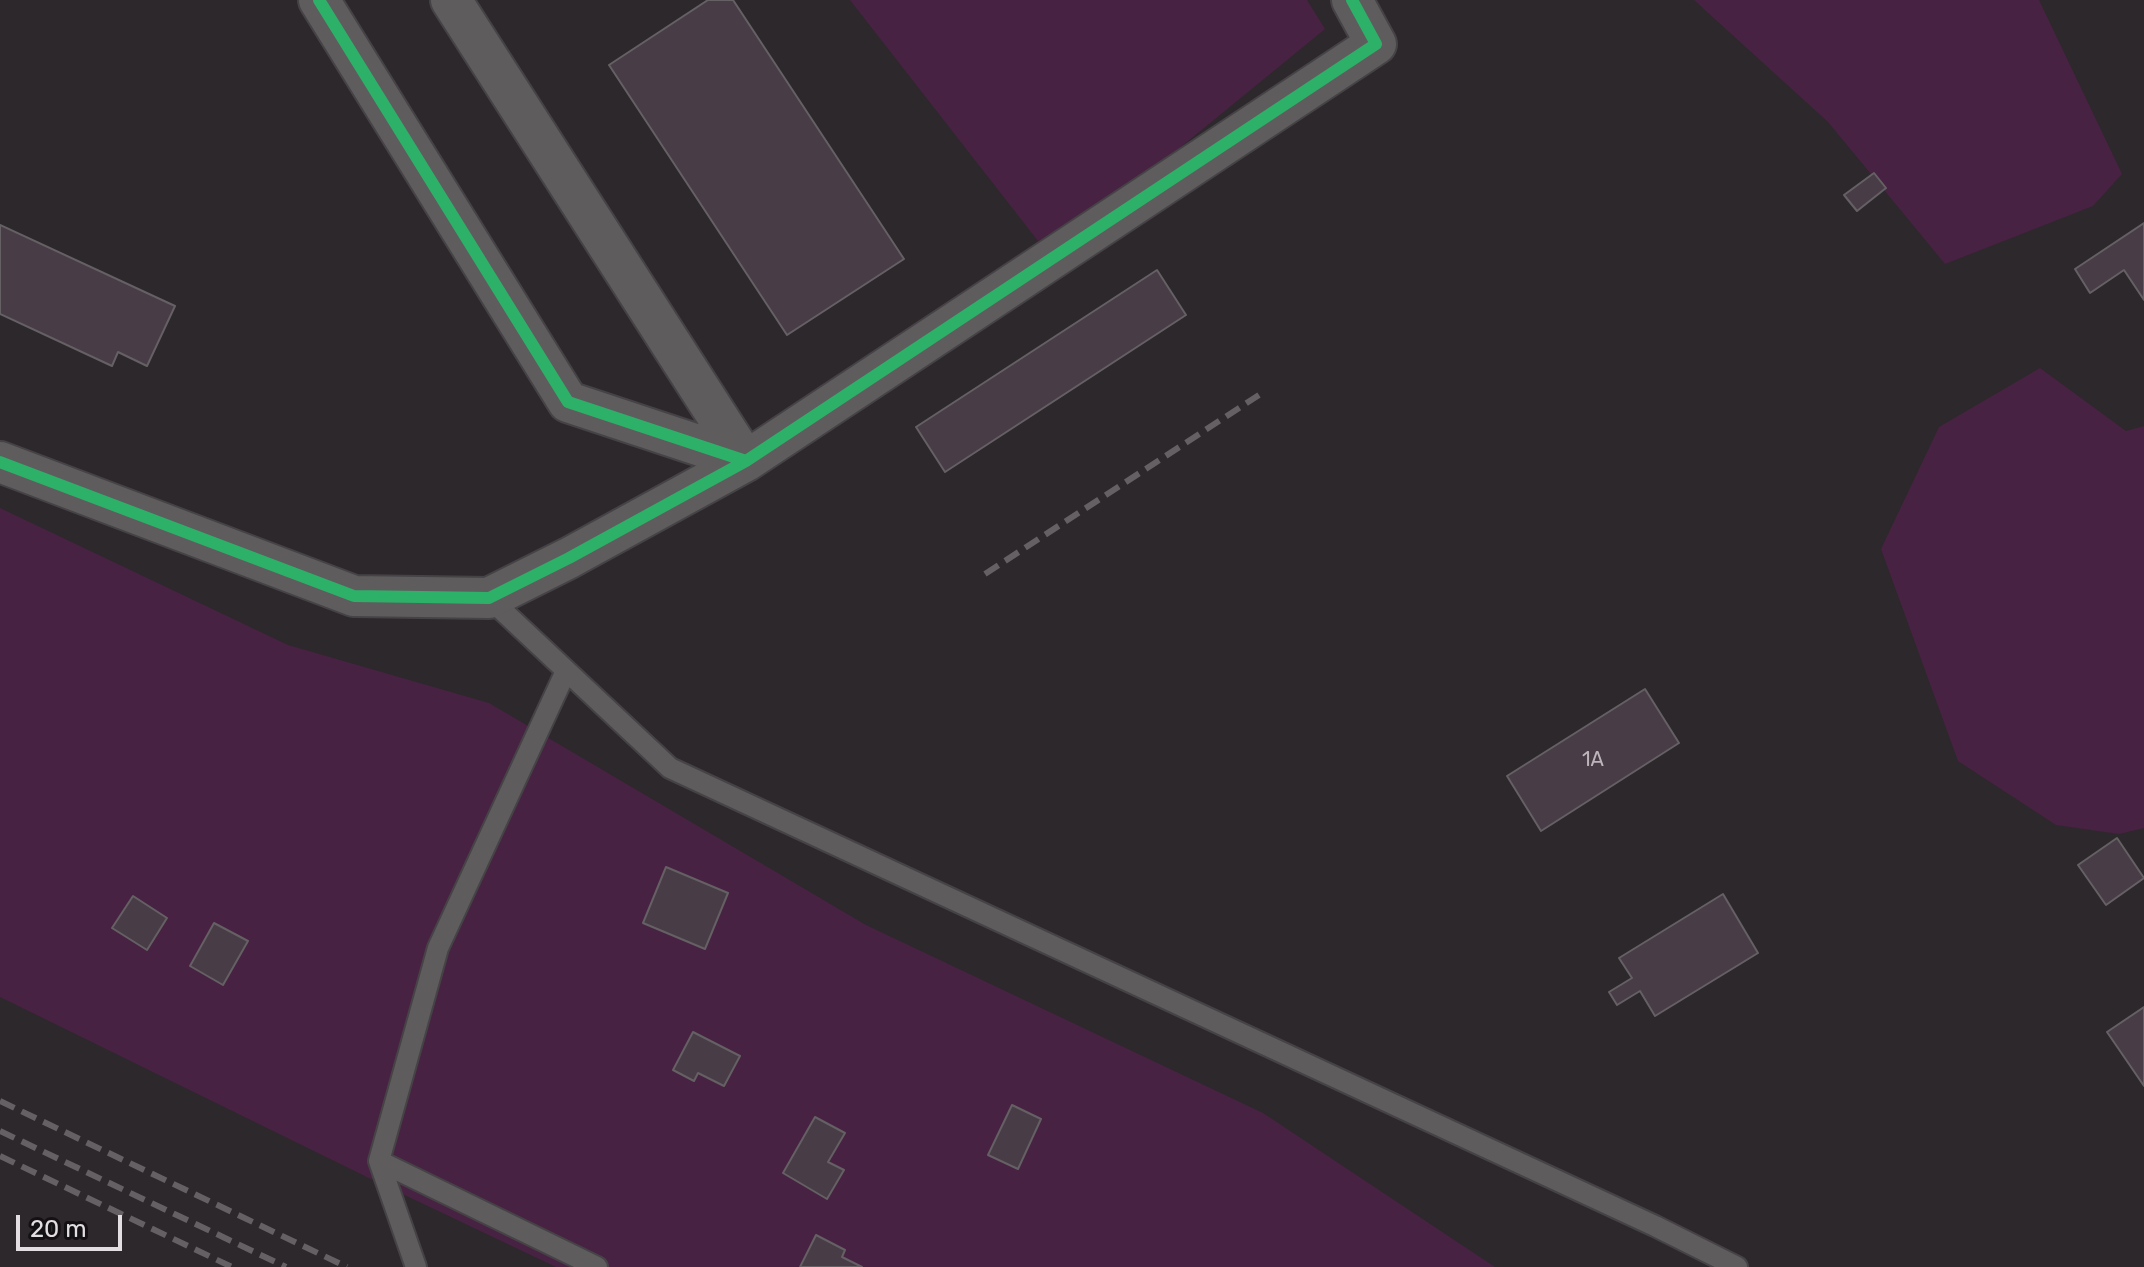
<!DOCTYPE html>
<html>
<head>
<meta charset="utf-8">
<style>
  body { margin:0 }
  #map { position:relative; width:2144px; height:1267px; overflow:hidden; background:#2d282c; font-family:Rubik,sans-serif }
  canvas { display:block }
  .scale { position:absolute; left:16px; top:1215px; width:106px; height:36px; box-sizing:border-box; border:4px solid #e3dee2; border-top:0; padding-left:10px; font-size:24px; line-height:28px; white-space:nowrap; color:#e3dee2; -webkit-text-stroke:6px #141114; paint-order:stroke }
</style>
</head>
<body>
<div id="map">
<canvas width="2144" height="1267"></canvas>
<div class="scale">20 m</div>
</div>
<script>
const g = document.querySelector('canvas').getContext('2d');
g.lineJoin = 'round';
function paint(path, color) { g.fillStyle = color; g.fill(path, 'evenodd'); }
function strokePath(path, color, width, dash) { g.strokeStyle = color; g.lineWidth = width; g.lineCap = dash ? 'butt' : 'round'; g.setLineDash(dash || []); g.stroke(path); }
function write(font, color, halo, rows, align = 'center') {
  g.font = font + ' Rubik,sans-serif'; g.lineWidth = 6; g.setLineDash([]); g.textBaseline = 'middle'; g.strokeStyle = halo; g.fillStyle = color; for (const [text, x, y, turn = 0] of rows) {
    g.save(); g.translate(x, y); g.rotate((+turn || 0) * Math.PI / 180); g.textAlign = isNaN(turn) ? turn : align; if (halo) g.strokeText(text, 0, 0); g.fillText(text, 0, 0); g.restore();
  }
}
paint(new Path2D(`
  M850,0H1307L1325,29L1149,173L1038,241Z
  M1694,0H2039L2122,174L2093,206L1945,264L1828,122Z
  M2040,368L2126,431L2144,426V828L2119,834L2056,825L1958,761L1881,549L1939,427Z
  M0,508L288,645L489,703L866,925L1263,1113L1495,1267H556L373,1180L0,997Z`), '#482242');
const building = new Path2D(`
  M708,0H733L904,259L787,335L609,65Z
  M1874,173L1886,188L1857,211L1844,195Z
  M2144,223V300L2124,270L2090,293L2075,269Z
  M0,225L175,306L147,366L118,352L112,366L0,314Z
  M1157,270L1186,315L945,472L916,427Z
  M1645,689L1679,743L1541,831L1507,776Z
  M2117,838L2144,878L2106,905L2078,865Z
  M666,867L728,893L705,949L643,923Z
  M1723,894L1758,953L1655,1016L1640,991L1617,1005L1609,992L1632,978L1619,958Z
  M133,896L167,918L147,950L112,928Z
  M214,923L248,941L223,985L190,966Z
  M2144,1007V1086L2107,1032Z
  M693,1032L740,1056L724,1086L698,1073L694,1081L673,1070Z
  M1012,1105L1041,1119L1018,1169L988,1155Z
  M815,1117L845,1133L828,1162L844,1170L827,1199L783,1173Z
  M816,1235L845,1250L842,1257L862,1267H800Z`);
paint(building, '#483c46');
strokePath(building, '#646063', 2);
const lane = new Path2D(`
  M489,598L670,768L1655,1226L1737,1267
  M566,671L438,948L379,1161L597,1267
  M379,1161L416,1267`);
const street = new Path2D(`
  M319,0L568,402L746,461
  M451,0L746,461
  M0,462L354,596L489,598L569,558L746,461L1376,44L1352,0`);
strokePath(lane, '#464346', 24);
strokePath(street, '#464346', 44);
strokePath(lane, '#5f5c5e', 20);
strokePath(street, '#5f5c5e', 40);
strokePath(new Path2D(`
  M985,574L1259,395
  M0,1101L347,1267
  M0,1131L286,1267
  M0,1156L232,1267`), '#646063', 6, [16, 8]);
strokePath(new Path2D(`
  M319,0L568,402L746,461
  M0,462L354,596L489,598L569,558L746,461L1376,44L1352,0`), '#2db169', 12);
write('20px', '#bcb6bb', null, [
  ["1А",1593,760]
]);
</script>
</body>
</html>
